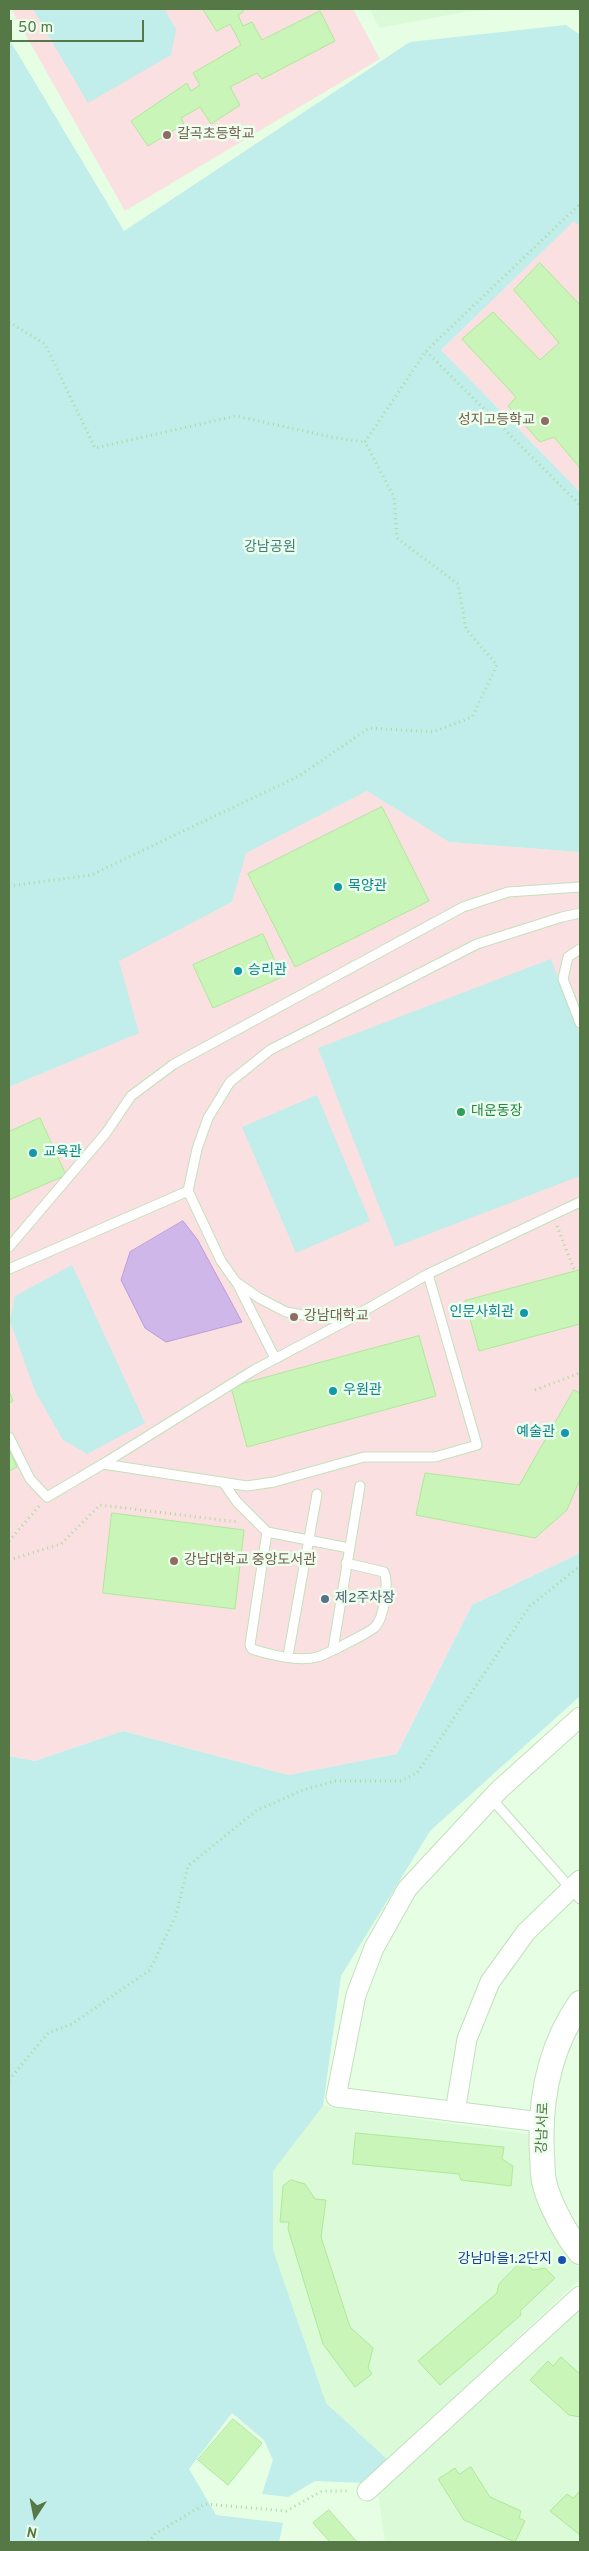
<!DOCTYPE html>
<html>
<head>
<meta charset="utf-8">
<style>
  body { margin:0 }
  #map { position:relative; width:589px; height:2551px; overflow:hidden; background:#e5fee4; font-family:Overpass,sans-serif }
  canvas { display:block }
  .frame { position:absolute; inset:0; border:10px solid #567847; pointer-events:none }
  .north { position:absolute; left:10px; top:2491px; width:50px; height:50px; -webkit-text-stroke:4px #ecffec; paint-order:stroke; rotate:191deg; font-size:14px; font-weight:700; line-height:20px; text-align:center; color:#567847 }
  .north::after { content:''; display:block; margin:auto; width:18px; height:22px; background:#567847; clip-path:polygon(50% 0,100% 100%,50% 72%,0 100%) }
  .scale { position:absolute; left:10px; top:20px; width:134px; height:22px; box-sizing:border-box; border:2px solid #567847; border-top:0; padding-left:6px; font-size:15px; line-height:18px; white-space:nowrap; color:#567847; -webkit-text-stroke:4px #ecffec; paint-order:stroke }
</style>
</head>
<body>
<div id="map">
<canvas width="589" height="2551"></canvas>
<div class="frame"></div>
<div class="north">N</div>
<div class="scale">50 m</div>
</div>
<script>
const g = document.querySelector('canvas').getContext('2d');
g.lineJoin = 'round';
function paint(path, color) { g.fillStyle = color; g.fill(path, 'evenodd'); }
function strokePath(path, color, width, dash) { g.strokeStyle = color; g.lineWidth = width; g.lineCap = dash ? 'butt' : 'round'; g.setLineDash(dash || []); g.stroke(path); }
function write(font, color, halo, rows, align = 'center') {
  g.font = font + ' Overpass,"Noto Sans KR",sans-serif'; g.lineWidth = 5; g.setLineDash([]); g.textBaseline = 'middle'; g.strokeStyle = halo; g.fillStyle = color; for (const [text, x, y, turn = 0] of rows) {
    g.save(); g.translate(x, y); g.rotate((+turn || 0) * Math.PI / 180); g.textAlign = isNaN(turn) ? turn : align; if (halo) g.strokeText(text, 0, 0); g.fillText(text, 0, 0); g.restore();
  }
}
paint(new Path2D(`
  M370,9H501L465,12L379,28Z
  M323,2106L534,2135L539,2185L558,2242L580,2268V2279L388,2460L326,2403L273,2250V2171Z
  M580,2310V2542H385L378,2492Z`), '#dbfbd8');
paint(new Path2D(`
  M11,9H353L380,59L125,211Z
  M580,215V492L441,350Z
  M367,791L449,842L580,852V1548L578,1554L472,1605L397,1754L288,1775L123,1731L35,1761L9,1756V1087L138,1033L118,961L232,902L245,853Z`), '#fae0e1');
paint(new Path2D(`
  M33,9H164L176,29L171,55L88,103Z
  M566,25L580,35V226L574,221L441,350L580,492V852L449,842L367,791L246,853L232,902L119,961L139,1033L9,1087V39L124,231L410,42Z
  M551,959L580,1035V1176L395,1247L318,1048Z
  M317,1095L370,1221L296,1253L242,1127Z
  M72,1265L145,1423L87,1454L63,1440L35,1391L10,1321L15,1296Z
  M580,1548V1696L430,1831L341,1976L323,2106L273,2171V2250L326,2403L388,2460L367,2483L315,2481L288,2497L262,2494L273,2460L264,2440L232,2413L189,2469L216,2515L283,2523L279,2542H9V1756L35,1761L123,1731L288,1775L397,1754L472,1605L578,1554Z`), '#c1edea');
const water = new Path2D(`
  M183,1221L197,1239L242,1322L166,1342L145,1328L121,1280L130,1252Z`);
paint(water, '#cfb7e9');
strokePath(water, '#bc9cdb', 1);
const building = new Path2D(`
  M203,9H243V12L238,15L243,26L252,22L262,40L320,11L335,41L262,79L257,73L230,87L240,105L211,124L200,107L181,118L184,124L148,146L131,121L187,83L191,91L200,85L193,73L241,45L230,24L217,31Z
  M540,263L580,305V468L554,437L540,442L508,406L516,397L462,339L493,312L540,360L559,343L514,290Z
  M382,807L429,901L295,967L248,874Z
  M263,934L282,977L213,1008L193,965Z
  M40,1118L66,1175L9,1200V1132Z
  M580,1270V1324L479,1351L465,1301Z
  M419,1336L436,1396L247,1447L231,1387Z
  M574,1390L580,1393V1479L567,1510L535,1538L416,1515L425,1473L519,1485Z
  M9,1391L13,1401L9,1403Z
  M9,1450L17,1467L9,1471Z
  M112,1513L244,1530L235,1609L103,1593Z
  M356,2133L504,2147L502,2159L513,2166L511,2186L461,2180L459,2174L353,2164Z
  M291,2180L305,2184L315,2199L326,2200L321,2237L350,2327L373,2348L368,2368L372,2374L355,2387L323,2344L288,2229L289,2222H280L283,2186Z
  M523,2260L533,2270L545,2268L555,2278L520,2311L521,2315L440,2385L418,2361L497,2293L499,2284Z
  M561,2357L580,2374V2417L569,2415L530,2380L548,2361L553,2366Z
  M233,2419L262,2443L228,2485L198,2460Z
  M471,2467L490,2497L521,2511L519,2518L525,2521L515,2542L464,2520L438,2479L455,2468L459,2474Z
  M580,2491V2535L550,2511L567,2494L573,2498Z
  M329,2510L357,2542H330L313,2523Z`);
paint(building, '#c9f5b9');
strokePath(building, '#aee998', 1);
const service = new Path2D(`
  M580,949L568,957L563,979L580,1023
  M9,1247L106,1133L131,1096L174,1064L463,907L508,892L580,887
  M9,1269L188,1191
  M238,1285L275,1358
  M348,1320L315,1317L286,1312L259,1298L236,1282L221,1261L188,1191L197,1149L208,1118L230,1082L270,1050L477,944L562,917L580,913
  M9,1437L30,1479L47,1497L103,1464L247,1486L274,1482L364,1457H435L477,1445L428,1274
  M103,1464L254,1370L348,1320L428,1274L580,1202
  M223,1482L237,1502L267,1532L250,1645L252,1649C270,1655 299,1662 317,1657C325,1655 370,1632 375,1627C384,1618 389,1583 384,1572L346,1563
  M267,1532L349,1548
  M333,1649L360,1486
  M288,1656L317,1494
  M491,1798L580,1899`);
const minor = new Path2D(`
  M455,2112L467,2039L490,1982L526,1932L580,1880
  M541,2122L336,2097L356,1995L374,1948L407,1889L499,1790L580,1717
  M367,2491L580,2296`);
const tertiary = new Path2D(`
  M580,2003C549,2048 539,2101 542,2155C543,2163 542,2173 544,2181C548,2202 567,2236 580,2252`);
strokePath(service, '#c2e1bb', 11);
strokePath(minor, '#c2e1bb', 21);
strokePath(tertiary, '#c2e1bb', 26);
strokePath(new Path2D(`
  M9,322L45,344L95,448L236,416L331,437L365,442
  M426,351L580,204
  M365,442L426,351L580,505
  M9,886L91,875L299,776L369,728L433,732L472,717L497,665L466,629L458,584L397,538L394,497L365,442
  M557,1226L575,1272
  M535,1390L580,1373
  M9,1541L40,1505
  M9,1560L61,1544L100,1505L238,1522
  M9,2080L48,2033L72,2024L150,1970L176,1915L188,1866L256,1811L303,1790L335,1781H401L417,1773L530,1606L580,1566
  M148,2542L155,2534L205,2504L286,2511L322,2491H349`), '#adda9c', 3, [1, 4]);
strokePath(service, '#fff', 9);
strokePath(minor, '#fff', 19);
strokePath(tertiary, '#fff', 24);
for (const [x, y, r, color] of [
  [167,135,5,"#8d6e63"],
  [545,421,5,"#8d6e63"],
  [338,887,5,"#0f9aa8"],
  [238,971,5,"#0f9aa8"],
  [461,1112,5,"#2e9e5b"],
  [33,1153,5,"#0f9aa8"],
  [524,1313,5,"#0f9aa8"],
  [294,1317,5,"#8d6e63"],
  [333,1391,5,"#0f9aa8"],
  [565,1433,5,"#0f9aa8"],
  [174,1561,5,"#8d6e63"],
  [325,1599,5,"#5c6f8a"],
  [562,2260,5,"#1a4fb4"]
]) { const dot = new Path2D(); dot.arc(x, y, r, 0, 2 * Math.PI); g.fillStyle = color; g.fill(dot); strokePath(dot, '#ecffec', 2); }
write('14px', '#785e54', '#ecffec', [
  ["갈곡초등학교",177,135],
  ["성지고등학교",535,421,"right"],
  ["강남대학교",304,1317],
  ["강남대학교 중앙도서관",184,1561]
], 'left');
write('14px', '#3e7c7f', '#ecffec', [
  ["강남공원",270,548]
]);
write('14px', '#0d838f', '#ecffec', [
  ["목양관",348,887],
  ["승리관",248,971],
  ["교육관",43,1153],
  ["인문사회관",514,1313,"right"],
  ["우원관",343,1391],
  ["예술관",555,1433,"right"]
], 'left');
write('14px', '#27864d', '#ecffec', [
  ["대운동장",471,1112]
], 'left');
write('14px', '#4e5e75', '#ecffec', [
  ["제2주차장",335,1599]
], 'left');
write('14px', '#567847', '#ecffec', [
  ["강남서로",544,2128,-88]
]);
write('14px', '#164399', '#ecffec', [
  ["강남마을1.2단지",552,2260]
], 'right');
</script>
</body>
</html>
